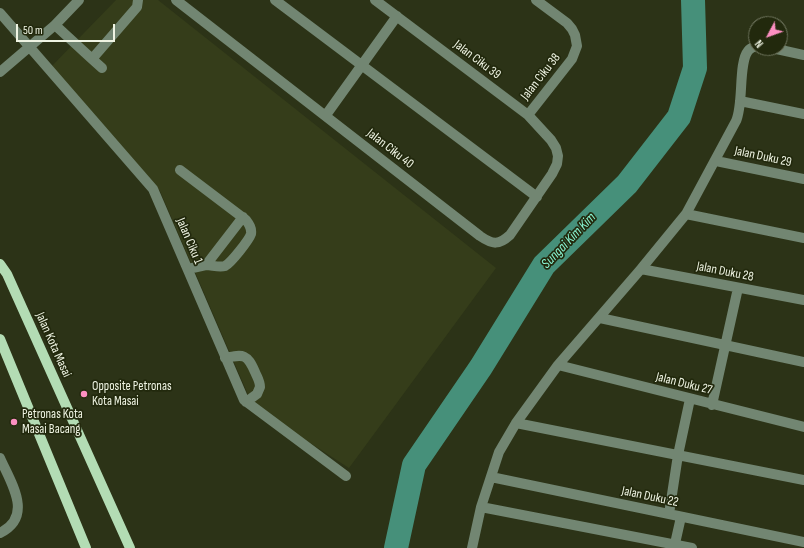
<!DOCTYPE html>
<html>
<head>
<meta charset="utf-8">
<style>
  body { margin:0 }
  #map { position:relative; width:804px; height:548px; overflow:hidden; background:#2c3317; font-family:"Sofia Sans Condensed",sans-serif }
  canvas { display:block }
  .north { position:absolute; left:748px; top:16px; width:40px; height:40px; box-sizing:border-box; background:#22290d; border:1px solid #747a63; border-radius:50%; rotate:229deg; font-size:11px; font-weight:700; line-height:16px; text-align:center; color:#eff4e3 }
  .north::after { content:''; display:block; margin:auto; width:14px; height:18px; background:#fc8fc1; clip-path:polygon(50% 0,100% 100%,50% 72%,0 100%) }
  .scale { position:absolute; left:16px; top:24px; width:99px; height:18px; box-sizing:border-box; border:2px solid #eff4e3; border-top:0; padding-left:5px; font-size:12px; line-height:14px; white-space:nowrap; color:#eff4e3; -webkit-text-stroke:3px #22290d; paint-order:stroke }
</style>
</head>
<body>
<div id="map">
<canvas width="804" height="548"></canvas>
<div class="north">N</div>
<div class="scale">50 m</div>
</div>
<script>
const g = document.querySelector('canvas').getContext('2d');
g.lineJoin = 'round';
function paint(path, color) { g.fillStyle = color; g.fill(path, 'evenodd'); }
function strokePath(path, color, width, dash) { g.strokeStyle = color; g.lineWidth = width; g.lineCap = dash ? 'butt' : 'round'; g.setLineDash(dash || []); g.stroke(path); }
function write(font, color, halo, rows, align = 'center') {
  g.font = font + ' "Sofia Sans Condensed",sans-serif'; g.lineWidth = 3.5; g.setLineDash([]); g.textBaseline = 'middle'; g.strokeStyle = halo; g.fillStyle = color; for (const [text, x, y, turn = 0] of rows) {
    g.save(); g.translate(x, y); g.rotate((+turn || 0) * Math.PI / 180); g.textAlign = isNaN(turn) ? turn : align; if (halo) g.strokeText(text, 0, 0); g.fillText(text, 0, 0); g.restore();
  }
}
paint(new Path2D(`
  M116,0H158L496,268L349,468L253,406L160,191L51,67Z`), '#353d1a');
strokePath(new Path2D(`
  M396,548L414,465L481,367L544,265L627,184L679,117L695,68L693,0`), '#46907a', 24);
strokePath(new Path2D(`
  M176,0L480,236C493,245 499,245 510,235L552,174L557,164L558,156L556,148L551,140L528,115L375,0
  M275,0L537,197
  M0,13L153,189L244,400L346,476
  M55,25L92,59L137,7L138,0
  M772,48L804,55
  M92,59L102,68
  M0,72L55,25L79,0
  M740,101L804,114
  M326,115L397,16
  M528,115L572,59L577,46L575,35L572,29L567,23L536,0
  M716,161L804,179
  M180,170L246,220C249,224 252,228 251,234C249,240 231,263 225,266C219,268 212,265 206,265
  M686,214L804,238
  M188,269L206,265L243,217
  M641,269L804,300
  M600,318L804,362
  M225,358C244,354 247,354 255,372C257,377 260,381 260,387L257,394L246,402
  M558,365L804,427
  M712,405L738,288
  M516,423L804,480
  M0,458C11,483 34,516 0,533
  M491,477L804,542
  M481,507L692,548
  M669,514L678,455L690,399
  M472,548L481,507L499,452L516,423L558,365L641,269L686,214L736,121C744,104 738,63 748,51C750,48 753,47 756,46
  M674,548L681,517`), '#728672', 10);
strokePath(new Path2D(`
  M0,264L7,274L130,548
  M0,339L86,548`), '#b3dcb4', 10);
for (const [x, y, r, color] of [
  [84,394,4,"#fc8fc1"],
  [14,422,4,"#fc8fc1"]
]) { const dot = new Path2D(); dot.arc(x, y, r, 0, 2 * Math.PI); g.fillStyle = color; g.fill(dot); strokePath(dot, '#22290d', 1.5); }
write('13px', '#eff4e3', '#22290d', [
  ["Jalan Ciku 39",477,60,37],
  ["Jalan Ciku 38",541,77,-52],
  ["Jalan Ciku 40",390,149,38],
  ["Jalan Duku 29",763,157,12],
  ["Jalan Ciku 1",189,241,67],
  ["Jalan Duku 28",725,272,11],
  ["Jalan Kota Masai",53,345,66],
  ["Jalan Duku 27",684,384,14],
  ["Jalan Duku 22",650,497,12]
]);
write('13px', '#eff4e3', '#22290d', [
  ["Opposite Petronas",92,387],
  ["Kota Masai",92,402],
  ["Petronas Kota",22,415],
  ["Masai Bacang",22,430]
], 'left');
write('italic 14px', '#8af8d6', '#22290d', [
  ["Sungai Kim Kim",569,241,-46]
]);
</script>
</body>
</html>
